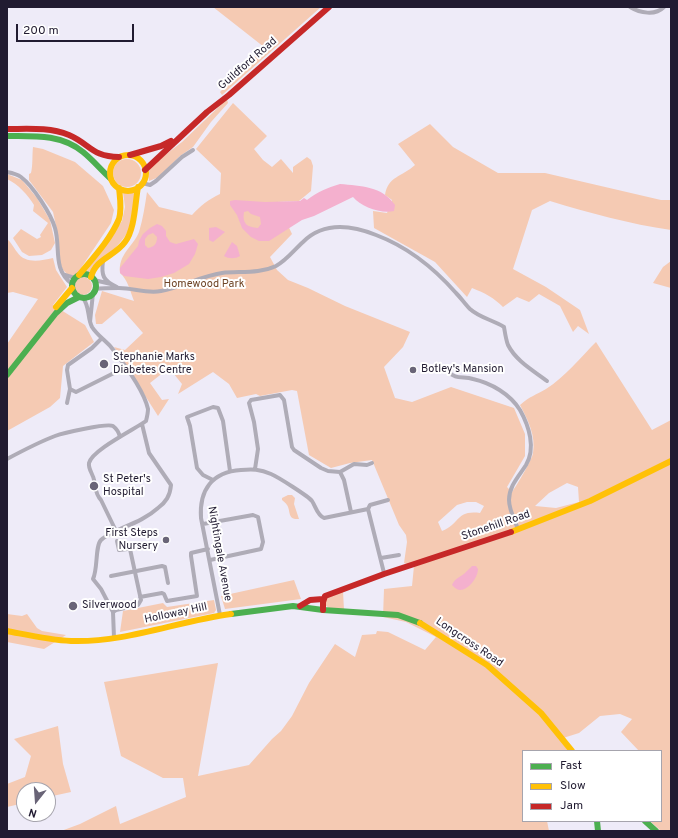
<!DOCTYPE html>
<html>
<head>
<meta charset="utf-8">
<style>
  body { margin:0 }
  #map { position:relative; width:678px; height:838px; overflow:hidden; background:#eeebf8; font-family:Overpass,sans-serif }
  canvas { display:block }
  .frame { position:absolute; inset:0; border:8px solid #211b31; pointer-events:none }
  .legend { position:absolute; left:522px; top:750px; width:140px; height:72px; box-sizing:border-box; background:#fff; border:1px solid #a6a4ad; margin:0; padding:5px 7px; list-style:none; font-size:12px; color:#211b31 }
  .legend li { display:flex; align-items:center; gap:8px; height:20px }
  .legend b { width:20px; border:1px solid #a6a4ad }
  .north { position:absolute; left:16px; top:782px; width:40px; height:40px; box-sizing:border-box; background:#fff; border:1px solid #a6a4ad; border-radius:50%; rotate:197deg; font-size:11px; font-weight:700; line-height:16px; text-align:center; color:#211b31 }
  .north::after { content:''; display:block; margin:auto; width:14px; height:18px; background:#696477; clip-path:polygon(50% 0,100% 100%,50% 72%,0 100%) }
  .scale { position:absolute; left:16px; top:24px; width:118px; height:18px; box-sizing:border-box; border:2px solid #211b31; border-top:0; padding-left:5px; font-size:12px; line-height:14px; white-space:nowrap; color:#211b31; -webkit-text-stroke:3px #fff; paint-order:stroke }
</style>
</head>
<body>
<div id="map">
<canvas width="678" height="838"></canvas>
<div class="frame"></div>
<ul class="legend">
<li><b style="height:5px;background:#4caf50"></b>Fast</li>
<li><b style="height:5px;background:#ffc107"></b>Slow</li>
<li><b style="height:5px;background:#c62828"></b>Jam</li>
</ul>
<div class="north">N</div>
<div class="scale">200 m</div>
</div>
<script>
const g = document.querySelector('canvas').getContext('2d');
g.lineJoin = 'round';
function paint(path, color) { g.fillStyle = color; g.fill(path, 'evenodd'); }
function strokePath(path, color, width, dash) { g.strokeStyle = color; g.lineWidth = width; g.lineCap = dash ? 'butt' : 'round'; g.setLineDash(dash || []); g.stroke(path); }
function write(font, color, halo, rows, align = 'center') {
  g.font = font + ' Overpass,sans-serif'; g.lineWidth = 4; g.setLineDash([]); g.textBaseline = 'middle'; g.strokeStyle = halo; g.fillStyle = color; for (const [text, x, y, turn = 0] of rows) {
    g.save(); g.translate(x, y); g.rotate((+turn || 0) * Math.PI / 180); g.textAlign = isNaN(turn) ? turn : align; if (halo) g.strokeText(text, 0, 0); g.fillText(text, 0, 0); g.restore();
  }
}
paint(new Path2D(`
  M213,7H321L222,95L220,92L264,47Z
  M227,99L228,103L211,122L193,147L180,156L159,177L149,181L148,172L151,166L182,142Z
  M233,103L267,136L254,149L263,160L272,167L281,159L293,173V167L307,157L311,160L313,166L311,191L299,201L277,202L292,234L270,257L277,270L288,280L308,288L345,306L410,332L403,347L384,367L395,398L412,402L451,387L514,408L525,434V456L507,487L512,492C517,485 532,460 533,453C536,436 528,420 520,405C530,396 536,395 546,389C565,377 580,358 596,342L652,430L671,420V831H661L650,821H661V751H639L621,732L632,719L620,714L600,716L579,733L560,739L568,751H523V821H547L549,831H61L80,824L116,806L120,824L186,797L183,778H163L121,756L104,682L218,663L198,776L249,765L272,739L281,731L292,716L309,683L335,644L355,657L362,635L376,634L377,631L388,632L425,650L436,637L406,622L383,617L384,589L412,586L414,566L404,563L407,542L406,535L399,525L372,460L350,463L331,468L309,455L297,391L292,390L260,396L256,394L237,398L229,384L213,372L178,394L182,384L169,368L150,383L162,400L169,399L158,416L114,347L125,350L143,333L121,308L102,324H96L95,315L102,291L134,301C130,291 128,280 120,273C118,254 133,247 139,232C143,219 145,205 147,192L159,207L192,215C200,206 209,199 220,194L221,173L196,149ZM567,483L578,487L579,502L556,508L535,506L549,493ZM467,502H476L484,506L480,513C455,510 461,524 442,531L438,522L457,505Z
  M430,124L453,147L498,173H545L661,200H671V230C630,224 589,213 550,201L532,210L513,269L546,287L580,310L589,334L578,326L573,332L560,306L539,294L529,302L517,297L503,307C494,298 485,293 472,288L467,297L435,262L374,228L373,211L387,213L392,200L385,195C388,176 402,177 415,165L398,144Z
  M33,147L43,149L75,162L103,186L114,210L111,223L81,268L77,273L73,276L67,274L63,270L60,263L58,235L53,212L29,180V174L31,173C33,165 32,156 33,147Z
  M113 173a14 14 0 1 1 28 0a14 14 0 1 1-28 0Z
  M7,174L22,180L37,198L50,220L55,243L51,250L42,255L29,256L22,252L13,238L21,229L37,239L41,237L40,235L48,223L33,211L34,205C28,195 18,184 7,179Z
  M136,190C134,202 134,216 130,227C123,244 102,260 88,273L86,272L122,221L125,207L123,192Z
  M7,239C11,242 14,248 17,252C25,264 40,261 53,258L56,270L67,287L53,305L85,325L94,342L63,366L60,398L50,407L7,431V344L38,299L13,292L7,293Z
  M671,261V288L653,283L663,267Z
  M74 286a9 9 0 1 1 18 0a9 9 0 1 1-18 0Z
  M288,495H292L295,498L294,504L299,519C287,520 291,511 287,505C286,503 284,502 282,500V498Z
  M294,580L301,599L225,609L221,596Z
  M343,591L344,610L329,608L325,605L326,598Z
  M214,600L216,610L214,613L120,632L123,611L163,603L167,607Z
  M7,614L22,616L27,614L37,628L42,631L66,635L44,649L7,642Z
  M58,726L63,764L71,792L48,797V790H24V803L7,807V784L25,777L31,756L14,739Z`), '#f5cab3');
paint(new Path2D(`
  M340,184C361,186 382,186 395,205L394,211C381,214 361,207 353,197L314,216L302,220L269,241H259L251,237L242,228L237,215L230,205V201L235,200L265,202L300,201L304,198L307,200C317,192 327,188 340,184ZM248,211L251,214L260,217L261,224L258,228C247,227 242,224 244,212Z
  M157,224L162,226L166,231V236L170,242L176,244L194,239L198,244L195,254L189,264L174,273L161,277L148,279L124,276L120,273V268L138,246L139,241L143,234L150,228ZM153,233L157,237C157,244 154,247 148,248L145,245V239L148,235Z
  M216,227L225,232L213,242L209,240V228Z
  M232,242L237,246L240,256C235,259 229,259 224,256Z
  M472,566H476L478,569C478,577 469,590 460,590C457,590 454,587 452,585C455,578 459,578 465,573C467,571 470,568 472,566Z`), '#f4b0ce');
strokePath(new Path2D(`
  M630,7C640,13 655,16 664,7
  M7,172C12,173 17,174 21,177C33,186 51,214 55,228C61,248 52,269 72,284
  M142,183L150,185L156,181L182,157L193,150
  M103,261C101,275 103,281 117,287
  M65,275L75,278
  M94,280L111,284
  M95,289C103,288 111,288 119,288C134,288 147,294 161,291C182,287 201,276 222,273C240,271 259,274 276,266C287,260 294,250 303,242C323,222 351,225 376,235C408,247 434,268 456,293C461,298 465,304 470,309C480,318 493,320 504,327C505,333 506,340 508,345C516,361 534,371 547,381
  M83,298C90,307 87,317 92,327C97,335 105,340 111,347C122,361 144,391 148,409C148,413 147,417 146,421C135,429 92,450 89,463C88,469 93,474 94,480C96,488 95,494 101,500L116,531
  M90,322L93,293
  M448,371C455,380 463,376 473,379C491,383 510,394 520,410C529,426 536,448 526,465C519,476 509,486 509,500C509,510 515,521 518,529
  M70,389L76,392L126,367
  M67,403L70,389L67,370L68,365L92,348L101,339
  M7,459C22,451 39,442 55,436C63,433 107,423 113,426C117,429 119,433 120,437
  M255,469L258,449L254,422L249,403L251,400L280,395L284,400L292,447L294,450L321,468L328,471L340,472L344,480L351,512
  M340,472L354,464L367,465L372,463
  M213,480L203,475L197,468L190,426L187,417L213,407L218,408L223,421L230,471
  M368,509L370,505L388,500
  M203,524L253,515L258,517L263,542L261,549L210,560
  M117,541L119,550L136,548
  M381,558L399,555
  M111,576L162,566L165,567L168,583
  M140,597L162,593L164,594L167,601L197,596L191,556V553L208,549
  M113,612L116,610L138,605L141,600L130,549
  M220,615L201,518C199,490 212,472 241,470C252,469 260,469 271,474C278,477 308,496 312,501C316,507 317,515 324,518L368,509L384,573
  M114,638L113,612L101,589L93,579C98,569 95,546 101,540C106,535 114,532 120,529C134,523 147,518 158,508C166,502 170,496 171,485L149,453L142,424`), '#afacb7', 4);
strokePath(new Path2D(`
  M7,136C34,136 61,134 83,152C93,160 101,170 110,178
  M72 286a12 12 0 1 1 24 0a12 12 0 1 1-24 0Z
  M7,375L56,313L67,303L79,297
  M231,614L293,606L323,610L398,615L420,623
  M597,821L598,831
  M645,821L656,831`), '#4caf50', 6);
strokePath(new Path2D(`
  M110 173a18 18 0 1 1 36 0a18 18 0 1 1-36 0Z
  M79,275C93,258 110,240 119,219C122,209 120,198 119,188
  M91,277C96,258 114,257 125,242C135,229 135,203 138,187
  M56,307L72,288
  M511,532L590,501L671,461
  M420,623L487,665L541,713L572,751
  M7,631C28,635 49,640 71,641C125,643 178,621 231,614`), '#ffc107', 6);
strokePath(new Path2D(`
  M7,129C28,129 49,127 69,135C90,144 92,157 119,157
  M130,155L161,146L171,141
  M145,170L207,112L229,95L329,7
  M300,606L310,600L323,599
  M323,610V602L325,596L384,574L511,532`), '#c62828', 6);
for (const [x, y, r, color] of [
  [104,364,5,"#696477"],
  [413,370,4,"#696477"],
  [94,486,5,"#696477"],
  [166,540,4,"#696477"],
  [73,606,5,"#696477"]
]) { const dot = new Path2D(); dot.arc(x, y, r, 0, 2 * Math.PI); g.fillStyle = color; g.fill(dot); strokePath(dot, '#fff', 1.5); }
write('11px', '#211b31', '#fff', [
  ["Guildford Road",248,64,-41],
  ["Stonehill Road",496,526,-19],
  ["Nightingale Avenue",219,554,80],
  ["Holloway Hill",176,614,-12],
  ["Longcross Road",469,643,34]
]);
write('11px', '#6f4527', '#fff', [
  ["Homewood Park",204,285]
]);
write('11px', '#211b31', '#fff', [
  ["Stephanie Marks",113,358],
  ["Diabetes Centre",113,371],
  ["Botley's Mansion",421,370],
  ["St Peter's",103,480],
  ["Hospital",103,493],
  ["First Steps",158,534,"right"],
  ["Nursery",158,547,"right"],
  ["Silverwood",82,606]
], 'left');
</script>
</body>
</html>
